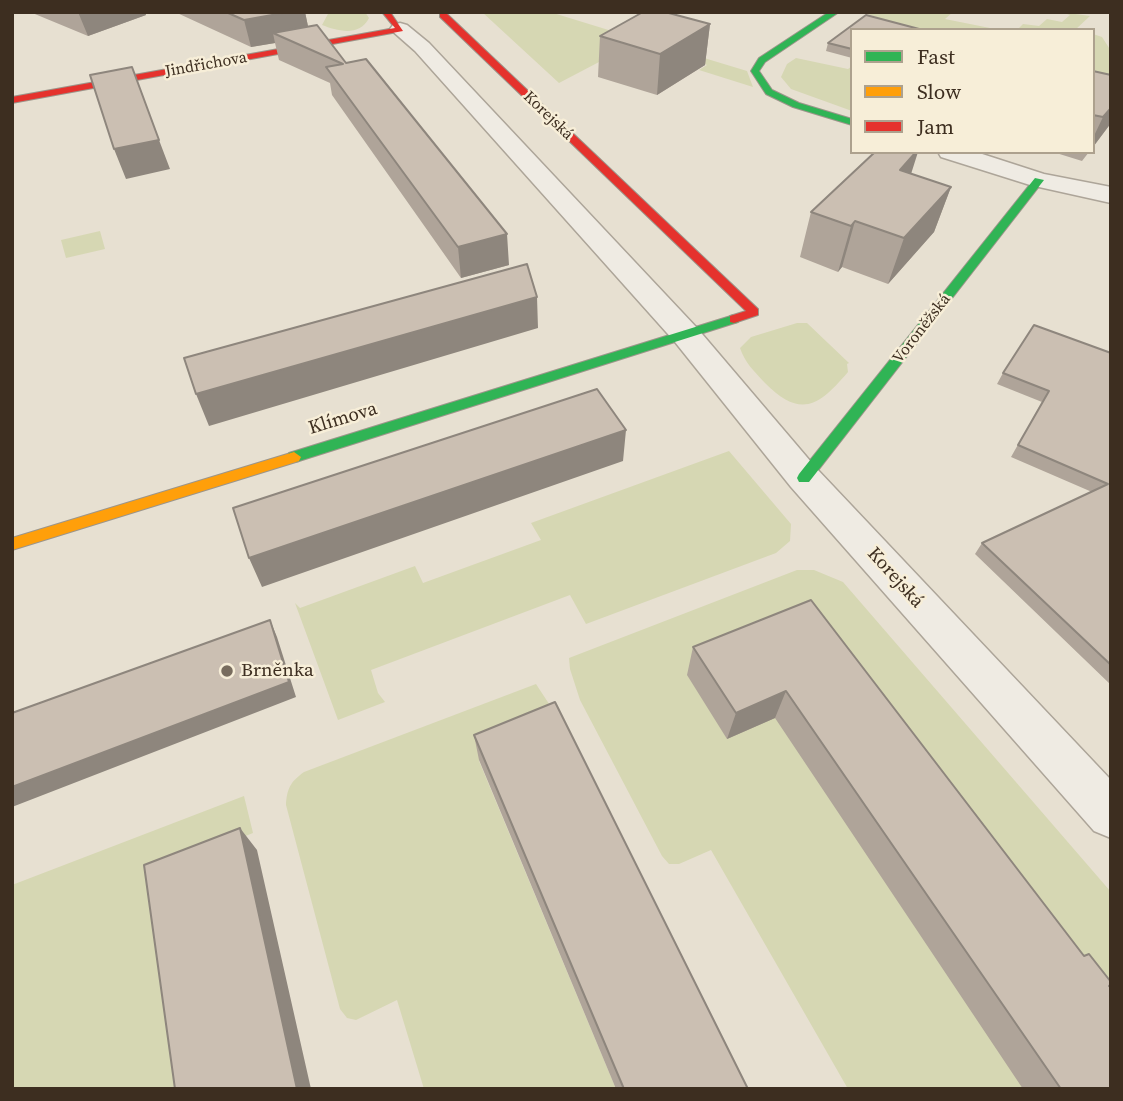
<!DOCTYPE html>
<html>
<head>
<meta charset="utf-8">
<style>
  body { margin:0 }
  #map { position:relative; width:1123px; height:1101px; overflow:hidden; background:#e7e0d1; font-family:"Source Serif 4",serif }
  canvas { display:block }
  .frame { position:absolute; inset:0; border:14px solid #3d2e20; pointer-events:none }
  .legend { position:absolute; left:850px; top:28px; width:245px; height:126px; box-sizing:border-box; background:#f7eed8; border:2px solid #ada18e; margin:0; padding:9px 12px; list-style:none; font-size:21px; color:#3d2e20 }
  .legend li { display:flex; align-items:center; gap:14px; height:35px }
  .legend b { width:35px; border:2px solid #ada18e }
</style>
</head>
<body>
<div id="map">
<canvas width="1123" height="1101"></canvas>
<div class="frame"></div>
<ul class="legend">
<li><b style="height:9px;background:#30b455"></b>Fast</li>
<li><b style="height:9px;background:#ff9f0a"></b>Slow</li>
<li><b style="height:9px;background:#e5322d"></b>Jam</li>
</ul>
</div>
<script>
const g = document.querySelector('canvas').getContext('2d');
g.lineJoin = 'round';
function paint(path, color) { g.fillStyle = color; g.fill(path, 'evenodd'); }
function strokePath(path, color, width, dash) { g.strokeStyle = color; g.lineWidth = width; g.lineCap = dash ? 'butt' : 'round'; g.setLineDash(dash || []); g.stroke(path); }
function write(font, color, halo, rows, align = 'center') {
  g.font = font + ' "Source Serif 4",serif'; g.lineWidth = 5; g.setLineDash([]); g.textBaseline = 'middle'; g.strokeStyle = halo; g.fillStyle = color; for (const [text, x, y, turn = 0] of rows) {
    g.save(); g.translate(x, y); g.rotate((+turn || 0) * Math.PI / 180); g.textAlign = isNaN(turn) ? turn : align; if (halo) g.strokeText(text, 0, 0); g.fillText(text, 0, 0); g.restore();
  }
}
paint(new Path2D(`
  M329,12H365L369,18C360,37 337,31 322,25Z
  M482,12H550L641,40L559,83Z
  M862,12H953L945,19L1000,30H913Z
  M1061,12L1090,16L1075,30H1017L1023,24L1039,26L1047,19L1062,22L1070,15Z
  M1093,34L1102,37L1111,51V79L1093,75Z
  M648,41L747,71L753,87L699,70L707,65L703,63L705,61Z
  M796,58L848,69L852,66V111L791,89L781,77L787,64Z
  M100,231L105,249L66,258L61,240Z
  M797,323H807L849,363L847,364L848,372C819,406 801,419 765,383C754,371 745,363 740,348L751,337Z
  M729,451L791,524L790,541L776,553L586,624L570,595L371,670L378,693L385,702L338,720L295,603L300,608L415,566L423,583L541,540L531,523Z
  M797,570H814L843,582L1111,892V1089H848L711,850L679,864H669L662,856L580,700L570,669L569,658Z
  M536,684L555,713L479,761L616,1089H424L397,1000L356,1020L347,1018L340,1009L286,805C287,789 290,782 304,772Z
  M244,796L253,833L186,860L198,1089H12V885Z`), '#d6d7b3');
const street = new Path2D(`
  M400,23L407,25L429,43L697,328L817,469L1111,780V838L1094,831L791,487L675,342L415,51L390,29L393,25Z
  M938,152H976L1044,174L1111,187V203L1030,185L941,157Z`);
const fast = new Path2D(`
  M829,12H839L765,62L759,71L772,90L799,103L852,119V125L793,107L766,94L751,71L759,58Z
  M1035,178L1044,180L809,482H799L797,478L799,474Z
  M734,315L740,319L738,322L299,461L294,462L287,457L289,453Z`);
const slow = new Path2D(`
  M294,452L301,457L299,461L12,550V538Z`);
const jam = new Path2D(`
  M382,12H390L403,31L12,103V97L395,28Z
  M440,13H446L758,309V315L734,323L730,322V316L746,311L440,17Z`);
strokePath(street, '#ada599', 3);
strokePath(fast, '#9c958a', 2);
strokePath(slow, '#9c958a', 2);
strokePath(jam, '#9c958a', 2);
paint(street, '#efebe3');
paint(fast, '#30b455');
paint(slow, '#ff9f0a');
paint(jam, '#e5322d');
paint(new Path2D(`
  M30,12H145L146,15L88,36Z
  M175,12H305L308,26L346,63L509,265L461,278L332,95L330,83L279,60L275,43L251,47Z
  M710,24L705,65L657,95L598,77L600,36Z
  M852,30V58L826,51L828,43Z
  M1093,71L1111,123L1093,147Z
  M1053,152H1089L1082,161Z
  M911,174L951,187L934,232L888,284L842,267L838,272L800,257L811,212Z
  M1111,353V685L975,554L982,543L1092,492L1011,457L1042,402L997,384L1003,373Z
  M811,600L1084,956L1109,986L1111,1089H1023L775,718L727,739L687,675L693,647Z
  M474,735L748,1089H616L479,760Z`), '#afa499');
paint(new Path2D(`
  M78,12H145L146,15L88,36Z
  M289,12H305L310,36L273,33L275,43L251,47L244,20Z
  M710,24L705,65L657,95L660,54Z
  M1111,108V123L1093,147V138L1103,117Z
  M159,140L170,169L126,179L114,149Z
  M916,152H918L905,193L900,170Z
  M951,187L934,232L888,284L904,238Z
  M855,221L842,267L838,272L851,226Z
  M507,234L509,265L461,278L458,247Z
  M537,297L538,328L209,426L196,394Z
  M626,430L623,461L262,587L249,558Z
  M270,620L277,637L296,697L12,807V787Z
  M786,691L775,718L727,739L736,713Z
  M240,828L257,850L311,1089H297Z`), '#8e867d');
const building = new Path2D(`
  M226,12H289L244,20Z
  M643,12H665L710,24L660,54L600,36Z
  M866,15L923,30H852V49L828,43Z
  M317,25L346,63L366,59L507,234L458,247L326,67L343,64L273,33Z
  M132,67L159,140L114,149L90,75Z
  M1093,71L1111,75V108L1103,117L1093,115Z
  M875,152H916L900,170L951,187L904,238L855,221L851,226L811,212Z
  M527,264L537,297L196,394L184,358Z
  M1034,325L1111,353V665L982,543L1108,484L1018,445L1049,391L1003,373Z
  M597,389L626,430L249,558L233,508Z
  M811,600L1084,956L1089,954L1111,982V984L1109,986L1111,987V1089H1061L786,691L736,713L693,647Z
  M270,620L289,682L12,787V713Z
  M555,702L748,1089H624L474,735Z
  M240,828L297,1089H175L144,865Z`);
paint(building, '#cbbfb2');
strokePath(building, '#8e867d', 2);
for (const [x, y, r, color] of [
  [227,671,7,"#786c5e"]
]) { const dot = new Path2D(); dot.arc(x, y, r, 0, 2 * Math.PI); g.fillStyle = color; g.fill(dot); strokePath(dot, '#f7eed8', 2.5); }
write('16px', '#3d2e20', '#f7eed8', [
  ["Jindřichova",206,65,-10],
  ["Korejská",548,116,44],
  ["Voroněžská",922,329,-52]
]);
write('19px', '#3d2e20', '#f7eed8', [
  ["Klímova",343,419,-17],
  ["Korejská",895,578,48]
]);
write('19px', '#3d2e20', '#f7eed8', [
  ["Brněnka",241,671]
], 'left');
</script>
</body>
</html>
